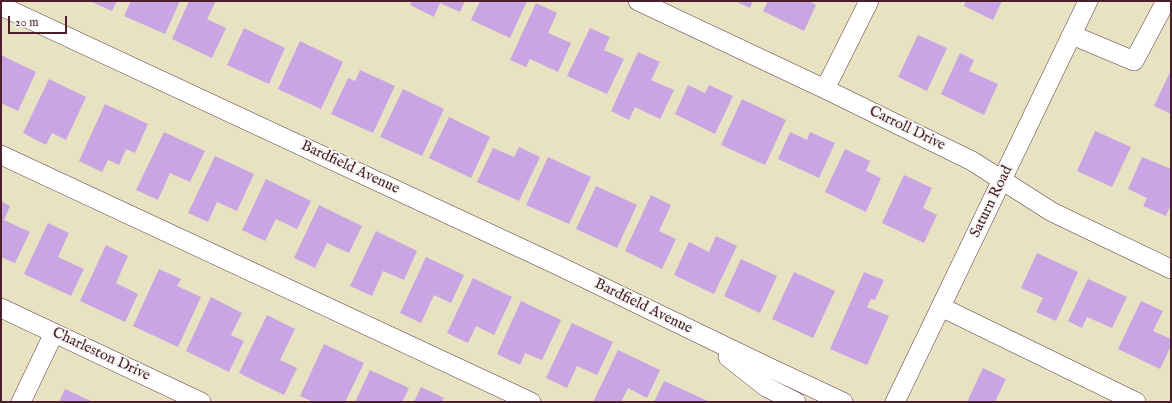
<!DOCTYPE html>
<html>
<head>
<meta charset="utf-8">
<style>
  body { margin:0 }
  #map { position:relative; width:1172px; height:403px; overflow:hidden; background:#e7e2c2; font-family:"IM FELL English",serif }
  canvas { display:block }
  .frame { position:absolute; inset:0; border:2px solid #4a1f2b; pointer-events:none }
  .scale { position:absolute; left:8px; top:16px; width:59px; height:18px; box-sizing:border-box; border:2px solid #4a1f2b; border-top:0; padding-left:5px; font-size:12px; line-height:14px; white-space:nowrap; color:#4a1f2b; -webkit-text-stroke:3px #f6f6f2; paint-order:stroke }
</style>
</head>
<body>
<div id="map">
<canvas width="1172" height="403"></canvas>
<div class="frame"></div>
<div class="scale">20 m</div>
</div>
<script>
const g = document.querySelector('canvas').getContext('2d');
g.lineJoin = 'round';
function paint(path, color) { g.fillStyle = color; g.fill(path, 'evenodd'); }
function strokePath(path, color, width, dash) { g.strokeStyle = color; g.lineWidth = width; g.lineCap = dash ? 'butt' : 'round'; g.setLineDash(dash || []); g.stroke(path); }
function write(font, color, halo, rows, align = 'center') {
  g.font = font + ' "IM FELL English",serif'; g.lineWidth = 4; g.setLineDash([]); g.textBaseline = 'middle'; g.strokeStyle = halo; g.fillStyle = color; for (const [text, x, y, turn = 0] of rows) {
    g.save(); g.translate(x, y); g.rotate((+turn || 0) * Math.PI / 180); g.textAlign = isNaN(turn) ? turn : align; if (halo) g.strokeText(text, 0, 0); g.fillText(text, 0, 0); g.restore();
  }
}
paint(new Path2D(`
  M90,1H117L112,11Z
  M131,1H180L165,34L124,16Z
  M189,1H216L207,19L226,28L212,58L172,39Z
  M412,1H465L460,12L440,3L434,17L410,5Z
  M480,1H527L510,38L471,20Z
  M735,1H753L750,8Z
  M768,1H809L816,5L804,31L763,11Z
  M966,1H1002L993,20L964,6Z
  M536,3L557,13L548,33L571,43L558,72L530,59L526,67L510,60Z
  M244,28L285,48L269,84L227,65Z
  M590,28L610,37L604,50L624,59L607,94L567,76Z
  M918,35L947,48L927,91L898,77Z
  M300,41L343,62L321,109L278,89Z
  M638,52L660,62L651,80L674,90L660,119L635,107L629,120L611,111Z
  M960,53L974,60L969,71L998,84L984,115L941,94Z
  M1,55L36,72L18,111L1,103Z
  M360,70L395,86L373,133L331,114L348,78L355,81Z
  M1171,70V114L1154,106Z
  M49,79L86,97L66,140L52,133L46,145L23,133Z
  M688,85L705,93L709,85L733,96L715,134L675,114Z
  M403,89L444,109L422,156L380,137Z
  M742,99L786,120L765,165L721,145Z
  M105,104L148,124L135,153L126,149L119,165L108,160L102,172L79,161Z
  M449,117L490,137L471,178L429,158Z
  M1095,131L1131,147L1112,187L1077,171Z
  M164,132L205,151L190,182L170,173L158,200L136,190Z
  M790,132L807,140L810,132L835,143L819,178L778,159Z
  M519,147L540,157L519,201L477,182L493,148L514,157Z
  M845,149L870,161L866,171L881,178L866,212L825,192Z
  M215,156L254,174L237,211L217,202L208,222L188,213Z
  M548,157L591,177L569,224L526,205Z
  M1142,157L1171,169V204L1166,216L1143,206L1147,198L1128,189Z
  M904,175L932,188L923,208L937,215L924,243L882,223Z
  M266,179L311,201L297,229L276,219L265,241L242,230Z
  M596,186L637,205L617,248L576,229Z
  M651,195L671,205L659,231L676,239L662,269L625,251Z
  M1,201L10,206L4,220L30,232L15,263L1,257Z
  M319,205L362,226L349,253L327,243L315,268L294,258Z
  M48,223L69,233L58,257L84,269L71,296L24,274Z
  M376,231L417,251L404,280L383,271L372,296L350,286Z
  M716,236L737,246L714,294L674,275L689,242L709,252Z
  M106,245L128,256L116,283L138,294L125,322L80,301Z
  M1037,253L1078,272L1056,321L1036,312L1043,298L1021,288Z
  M426,257L464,275L451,303L434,295L421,323L400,313Z
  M741,259L777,276L760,313L724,296Z
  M159,269L181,279L177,286L201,297L178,347L133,326Z
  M794,272L835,291L813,338L772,319Z
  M864,272L884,280L875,300L871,299L867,307L889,316L867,365L830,349Z
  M473,278L512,297L494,335L476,326L468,343L447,333Z
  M1088,279L1127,297L1112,328L1087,317L1082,328L1068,321Z
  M211,297L242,313L231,335L244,341L229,372L186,351Z
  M521,301L561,320L542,360L525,353L520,365L497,354Z
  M1141,301L1163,311L1153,331L1171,339V346L1160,369L1118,349Z
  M267,315L295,329L280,360L297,368L284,395L239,373Z
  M572,323L613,342L597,375L577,366L567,388L546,378Z
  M324,344L364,363L345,402H313L300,396Z
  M618,350L660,370L647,398L628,388L621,402H593Z
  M983,368L1006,379L995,402H967Z
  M370,370L409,388L402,402H355Z
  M664,381L710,402H654Z
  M421,387L444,398L442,402H414Z
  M65,389L93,402H59Z`), '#c9a6e3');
const minor = new Path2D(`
  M638,1L825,89L972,161L1052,212L1171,269
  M1,6L555,264L766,366L843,402
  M1072,35L1134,61L1166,1
  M825,89L869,1
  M1,155L531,402
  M941,307L1136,402
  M1,308L201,402
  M728,357L766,387L796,402
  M21,402L54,333
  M895,402L1088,1`);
strokePath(minor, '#623c42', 20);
strokePath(minor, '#fff', 19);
write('15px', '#4a1f2b', '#f6f6f2', [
  ["Carroll Drive",907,129,26],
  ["Bardfield Avenue",350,168,25],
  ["Saturn Road",992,202,-64],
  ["Bardfield Avenue",643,307,26],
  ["Charleston Drive",101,355,25]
]);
</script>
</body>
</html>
